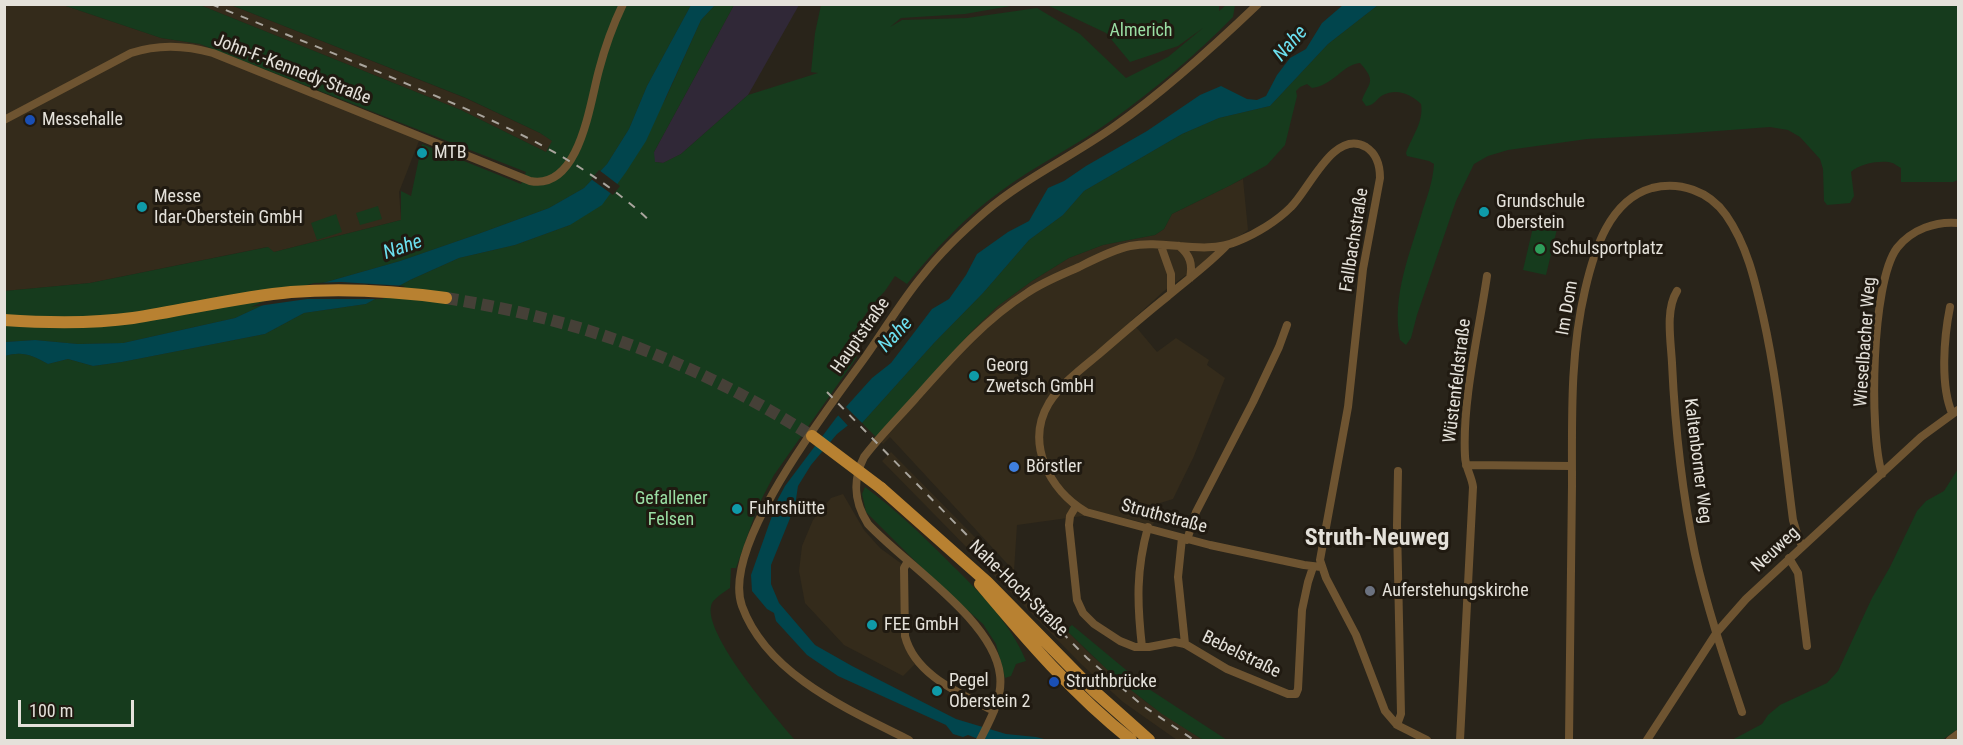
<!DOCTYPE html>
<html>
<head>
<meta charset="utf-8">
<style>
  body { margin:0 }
  #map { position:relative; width:1963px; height:745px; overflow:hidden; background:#29241a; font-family:"Roboto Condensed",sans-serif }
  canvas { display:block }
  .frame { position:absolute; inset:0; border:6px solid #e4e1da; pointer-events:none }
  .scale { position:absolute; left:18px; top:700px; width:116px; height:27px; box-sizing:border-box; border:3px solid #e4e1da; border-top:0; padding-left:8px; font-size:18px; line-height:21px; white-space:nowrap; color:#e4e1da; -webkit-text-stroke:4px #201a11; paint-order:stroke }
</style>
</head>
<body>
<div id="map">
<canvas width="1963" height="745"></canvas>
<div class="frame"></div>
<div class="scale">100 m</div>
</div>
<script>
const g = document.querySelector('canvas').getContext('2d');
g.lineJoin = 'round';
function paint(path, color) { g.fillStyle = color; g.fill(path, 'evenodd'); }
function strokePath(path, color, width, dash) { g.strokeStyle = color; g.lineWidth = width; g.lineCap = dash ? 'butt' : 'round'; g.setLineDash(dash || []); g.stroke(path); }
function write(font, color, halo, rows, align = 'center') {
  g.font = font + ' "Roboto Condensed",sans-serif'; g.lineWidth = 6; g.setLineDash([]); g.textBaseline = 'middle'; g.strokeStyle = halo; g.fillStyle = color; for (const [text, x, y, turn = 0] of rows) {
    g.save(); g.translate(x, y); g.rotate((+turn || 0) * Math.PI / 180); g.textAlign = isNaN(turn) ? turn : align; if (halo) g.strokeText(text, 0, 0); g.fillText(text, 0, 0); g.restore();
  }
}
paint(new Path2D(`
  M4,5H63L161,38L200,44L422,133L399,192L401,220L274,252L267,247L90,283L5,291Z
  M200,5H231L465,98L540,133L553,141L546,152L461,110Z
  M1243,179L1248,230L1164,291L1131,321L1157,352L1176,338L1209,360L1207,365L1225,378L1194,456L1173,499L1160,503L1153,525L1104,513L1017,525L1014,571L890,437L883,444L877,438L972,331L998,306L1032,281L1069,258L1103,245L1155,235L1164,229L1172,214Z
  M891,452L1090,654L1146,702L1203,740H1177L1123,702L1081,664L882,461Z
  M843,494L864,530L880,548L902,564L904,644L915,664L903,676L844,645L805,603L799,571L802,546L813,520L831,498Z`), '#342b1b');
paint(new Path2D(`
  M734,5H799L748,95L681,154L663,163L654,162V152Z`), '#302837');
paint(new Path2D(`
  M1219,4V11L1226,5H1235L1233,17C1198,53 1154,90 1112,120C1076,146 1036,165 1001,191C966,216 934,250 907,284L895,276L885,291L871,306L845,346L857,357L774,475L758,506L736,568H731L730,588C724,592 716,597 712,603C699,630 777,719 795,740H5V356C22,351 32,355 48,364L68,359L93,366L122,362L265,334L304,313L366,304L410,280L459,258L515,245L570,225L665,100L701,20L715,5H734L654,152L655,162L663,163L681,154L748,95L818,73L811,72L815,33L821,5H1016L965,14L901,18L890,27L902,20L967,18L1037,8L1080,34L1126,78L1168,57L1203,28L1178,46L1130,62L1106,33L1047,5Z
  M63,5H200L461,110L546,152L552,141L540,133L466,98L231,5H691L647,86L629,129L607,164L584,188L549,208L478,234L400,261L291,292L235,318L123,343L78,344L35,340L5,342L4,291L90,283L268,247L274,252L401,220V191L411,196L422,144L521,184L526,172L200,44L161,38Z
  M1378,5H1958V180L1953,182H1901V168C1897,166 1893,162 1888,162C1877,161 1859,164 1851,172L1854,196L1850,203L1827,205L1824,201L1823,169L1820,159L1800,137L1788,130L1770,127L1677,134L1587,139L1508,150L1488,156L1474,164L1456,201L1417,315L1411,338L1406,345L1400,340C1391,296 1411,251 1423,209C1428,195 1433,180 1434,164L1429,161L1407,156L1406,153C1412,136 1424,122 1421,104C1411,94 1397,88 1383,95C1376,99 1375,105 1366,106L1362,100C1369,82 1377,82 1360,63C1342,65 1334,85 1312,88L1307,84L1300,87L1296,91L1297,96L1285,145L1267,165L1231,185L1172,214L1164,229L1155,235L1103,245L1069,258L1032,281L998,306L972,331L877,438L862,423L934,343L983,293L1029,240L1063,215L1084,191L1182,134L1219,118L1270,106L1328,44Z
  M378,206L382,219L360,225L356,213Z
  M336,214L342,232L317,240L311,223Z
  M1534,223L1557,229L1546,275L1523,270Z
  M1958,469V729L1942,740H1732L1762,724L1768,715L1780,705L1827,683L1838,671L1872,598L1890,567L1917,511L1926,501L1944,491Z
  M865,487C895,509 921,534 947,560C977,590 1010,621 1026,661L1016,664L1011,676L1005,678L996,644L983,624L938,584L866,512L862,494Z
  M1072,625L1149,689L1227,740H1203L1162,714L1118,680L1066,630Z`), '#163b1d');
paint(new Path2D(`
  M691,5H715L701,20L646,141L626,172L602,205L570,225L515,245L459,258L410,280L366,304L304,313L265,334L122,362L93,366L68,359L48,364C32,355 22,351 5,356V342L35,340L78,344L123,343L235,318L291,292L400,261L478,234L549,208L584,188L607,164L629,129L647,86Z
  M1343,5H1378L1328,44L1270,106L1219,118L1182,134L1084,191L1063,215L1029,240L983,293L934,343L862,423L856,419L837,434L811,465L798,486L795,506L771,565V584L779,603L815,645L852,666L956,719L1006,734L1036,737L1048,740H981L968,735L963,737L953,734L946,725L838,676L807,655L776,621L774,613L767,609L752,591L751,575L778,499L785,486L836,418L872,378L891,363L932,309L949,299L966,275L977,254L1008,232L1029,221L1048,188L1064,181L1086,166L1147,131L1200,95L1221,86L1247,99L1257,100L1266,96L1277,75L1290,58L1306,49L1322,23Z`), '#01454d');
paint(new Path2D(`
  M599,170L620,186L613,195L591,179Z
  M341,282L405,286L382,299H307L251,307L290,290L314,283Z
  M844,405L864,425L856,423L850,428L836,413Z`), '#29241a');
strokePath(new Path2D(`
  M446,298C586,321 692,360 812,436`), '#454037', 12, [12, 6]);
strokePath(new Path2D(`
  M4,120L131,53C158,44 185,45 213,53L530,181C580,191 590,102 599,70C605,47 613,25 623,4
  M1227,245C1209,264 1188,279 1168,296C1144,315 1121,335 1098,355C1081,369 1061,384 1049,403C1025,443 1049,490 1086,512L1210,545L1304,565L1321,567
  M1161,246L1171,274V293
  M1179,246C1190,255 1193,264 1190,278
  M1677,291C1665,310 1671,342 1672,363C1675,427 1682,492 1695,554C1707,608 1725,661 1742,712
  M1950,307C1944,337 1940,385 1952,413
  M1466,465L1572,466
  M1882,474C1869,432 1871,283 1897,248C1912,229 1936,221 1958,223
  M1076,506L1070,516L1069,525L1077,600L1083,613L1094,624L1120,641L1135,647H1149L1175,642L1185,644L1227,669L1288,694H1296L1298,689L1302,610L1308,582L1313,567
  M1182,538L1178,577L1185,644
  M1187,540L1196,512L1253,402L1279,347L1287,325
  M1789,558L1798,573L1807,646
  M908,561L904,568L905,636C915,676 962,694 994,711
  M1142,647C1137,603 1136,570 1148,527
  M1397,725L1401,714L1397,525L1398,471
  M909,740C849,710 767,675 742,606C720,545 831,405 866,356C885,329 902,300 923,275C941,252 963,231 985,212C1025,178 1073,156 1115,126C1166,90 1213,47 1258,4
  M980,740C990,720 1003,698 1000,675C994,620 905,564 868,524C854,502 852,481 864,457C879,437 898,418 915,399C949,361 983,321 1027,293C1043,282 1061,275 1079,267C1095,259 1112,250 1130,246C1165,239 1204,256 1238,241C1256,234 1277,221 1291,207C1309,190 1334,128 1366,147C1377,154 1380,166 1380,178L1363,269L1348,407L1320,560L1326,578L1356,635L1385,711L1397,725L1427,740
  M1460,740L1473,487C1472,477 1465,467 1465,456C1462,401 1479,331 1487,276
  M1569,740C1570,655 1571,570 1572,485C1572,420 1570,353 1585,290C1594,251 1609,200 1652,188C1680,181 1709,191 1726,215C1747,245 1755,281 1763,316C1778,383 1784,451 1793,520L1798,537L1802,546
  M1647,740L1717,632L1746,599L1921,437L1958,410
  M1950,740L1958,734`), '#6e5431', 8);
strokePath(new Path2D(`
  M4,320C48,323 90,324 133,318C186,310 238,297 291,292C343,288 395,291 446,298
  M881,488L987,582L1094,691L1149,740
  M980,584C1026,639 1074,695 1131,740`), '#b88131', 12);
strokePath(new Path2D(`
  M211,4C279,32 347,58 414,87C499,122 584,159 651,222
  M827,392L1087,658L1143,706L1194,740`), '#a9a59d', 2, [8, 8]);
strokePath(new Path2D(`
  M812,436L881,488`), '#b88131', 12);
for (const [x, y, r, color] of [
  [30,120,6,"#1a4fb4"],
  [422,153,6,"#0f9aa8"],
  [142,207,6,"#0f9aa8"],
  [1484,212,6,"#0f9aa8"],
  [1540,249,6,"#2e9e5b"],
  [974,376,6,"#0f9aa8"],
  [1014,467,6,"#3f7fe0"],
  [737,509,6,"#0f9aa8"],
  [1370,591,6,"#6b7280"],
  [872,625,6,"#0f9aa8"],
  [1054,682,6,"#1a4fb4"],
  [937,691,6,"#0f9aa8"]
]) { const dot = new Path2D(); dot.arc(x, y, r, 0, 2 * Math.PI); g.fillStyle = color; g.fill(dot); strokePath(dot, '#201a11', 2); }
write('18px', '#9adfa4', '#201a11', [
  ["Almerich",1141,31],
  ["Gefallener",671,499],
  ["Felsen",671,520]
]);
write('18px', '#e4e1da', '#201a11', [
  ["John-F.-Kennedy-Straße",292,70,21],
  ["Fallbachstraße",1355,240,-81],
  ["Im Dom",1568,308,-80],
  ["Hauptstraße",861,336,-55],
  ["Wieselbacher Weg",1866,342,-86],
  ["Wüstenfeldstraße",1458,381,-83],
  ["Kaltenborner Weg",1697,461,83],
  ["Struthstraße",1164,517,15],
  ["Neuweg",1776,550,-43],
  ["Nahe-Hoch-Straße",1018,589,44],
  ["Bebelstraße",1241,655,26]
]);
write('18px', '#e4e1da', '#201a11', [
  ["Messehalle",42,120],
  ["MTB",434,153],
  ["Messe",154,197],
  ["Idar-Oberstein GmbH",154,218],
  ["Grundschule",1496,202],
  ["Oberstein",1496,223],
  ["Schulsportplatz",1552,249],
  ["Georg",986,366],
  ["Zwetsch GmbH",986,387],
  ["Börstler",1026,467],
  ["Fuhrshütte",749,509],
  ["Auferstehungskirche",1382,591],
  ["FEE GmbH",884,625],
  ["Pegel",949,681],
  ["Oberstein 2",949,702],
  ["Struthbrücke",1066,682]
], 'left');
write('italic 20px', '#6cdfef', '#201a11', [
  ["Nahe",1291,44,-48],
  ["Nahe",403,248,-19],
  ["Nahe",896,335,-47]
]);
write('bold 24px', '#e4e1da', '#201a11', [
  ["Struth-Neuweg",1377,539]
]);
</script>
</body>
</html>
